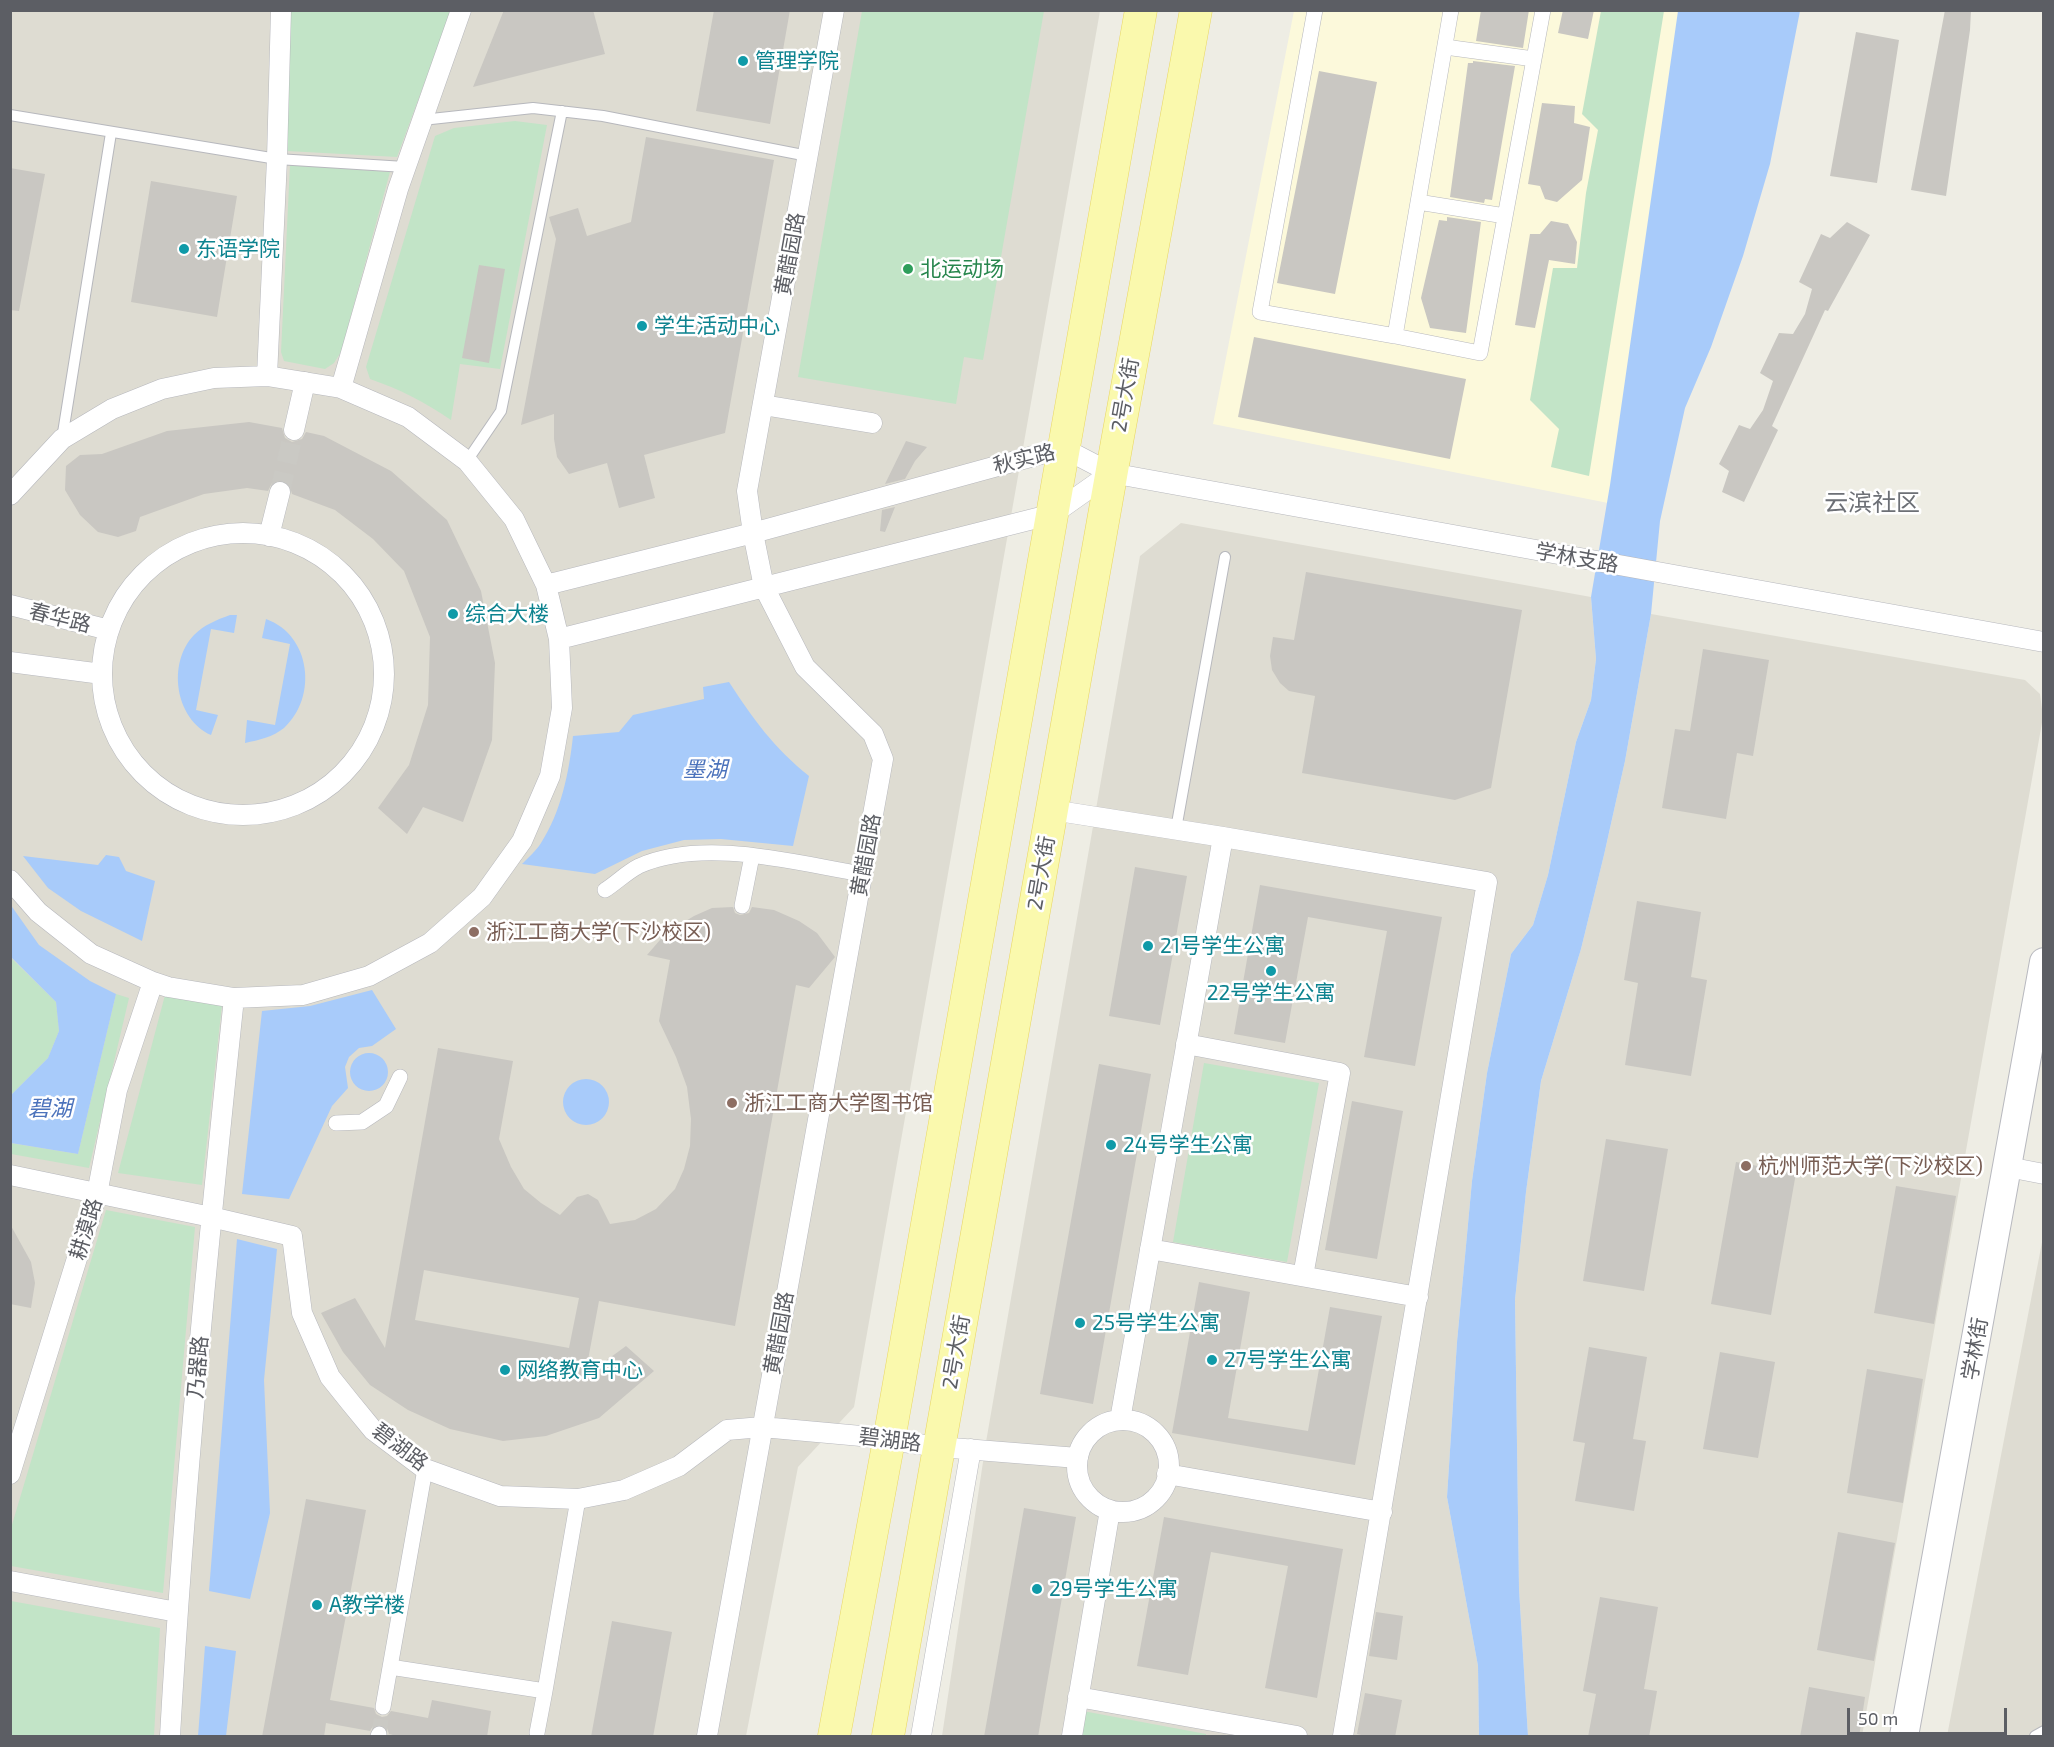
<!DOCTYPE html>
<html>
<head>
<meta charset="utf-8">
<style>
  body { margin:0 }
  #map { position:relative; width:2054px; height:1747px; overflow:hidden; background:#eeede4; font-family:"Exo 2",sans-serif }
  canvas { display:block }
  .frame { position:absolute; inset:0; border:12px solid #5c5e64; pointer-events:none }
  .scale { position:absolute; left:1847px; top:1708px; width:160px; height:27px; box-sizing:border-box; border:3px solid #5c5e64; border-top:0; padding-left:8px; font-size:18px; line-height:21px; white-space:nowrap; color:#5c5e64; -webkit-text-stroke:4px #fff; paint-order:stroke }
</style>
</head>
<body>
<div id="map">
<canvas width="2054" height="1747"></canvas>
<div class="frame"></div>
<div class="scale">50 m</div>
</div>
<script>
const g = document.querySelector('canvas').getContext('2d');
g.lineJoin = 'round';
function paint(path, color) { g.fillStyle = color; g.fill(path, 'evenodd'); }
function strokePath(path, color, width, dash) { g.strokeStyle = color; g.lineWidth = width; g.lineCap = dash ? 'butt' : 'round'; g.setLineDash(dash || []); g.stroke(path); }
function write(font, color, halo, rows, align = 'center') {
  g.font = font + ' "Exo 2","Noto Sans SC",sans-serif'; g.lineWidth = 5; g.setLineDash([]); g.textBaseline = 'middle'; g.strokeStyle = halo; g.fillStyle = color; for (const [text, x, y, turn = 0] of rows) {
    g.save(); g.translate(x, y); g.rotate((+turn || 0) * Math.PI / 180); g.textAlign = isNaN(turn) ? turn : align; if (halo) g.strokeText(text, 0, 0); g.fillText(text, 0, 0); g.restore();
  }
}
paint(new Path2D(`
  M1294,11H1744L1648,511L1213,424Z`), '#fcf9db');
paint(new Path2D(`
  M11,11H1100L854,1407L798,1467L746,1736H11Z
  M1181,523L1591,597L1596,659L1591,700L1576,742L1548,875L1533,925L1511,954L1487,1073L1472,1181L1457,1342L1447,1497L1478,1666L1479,1736H942L986,1442L1140,556Z
  M1651,614L2025,680L2040,694L2043,717L1862,1736H1528L1519,1589L1515,1300L1526,1192L1541,1081L1581,949L1604,855L1625,761Z
  M2043,1237V1736H1947Z`), '#dedcd2');
paint(new Path2D(`
  M291,11H451L397,157L287,151Z
  M862,11H1044L983,360L964,357L956,404L798,377Z
  M1601,11H1664L1589,476L1551,467L1559,429L1530,400L1553,268H1577L1586,193L1598,130L1582,114Z
  M515,121L547,125L500,369L460,364L451,420C425,402 399,389 370,379L366,367L435,136L454,128Z
  M290,165L390,172L341,352L334,363L325,369L284,361L281,352Z
  M10,957L56,1002L59,1031L48,1058L11,1095Z
  M116,994L129,998L89,1168L11,1154L10,1143L78,1154Z
  M165,995L222,1005L202,1185L118,1173Z
  M1204,1063L1319,1083L1287,1262L1173,1242Z
  M106,1210L195,1227L163,1593L11,1566V1528Z
  M11,1601L160,1628L154,1736H11Z
  M1083,1711L1206,1734V1736H1078Z`), '#c2e4c7');
paint(new Path2D(`
  M1678,11H1800L1770,164L1743,256L1711,347L1685,408L1660,521L1651,614L1625,761L1604,855L1581,949L1541,1081L1526,1192L1515,1300L1519,1589L1528,1736H1479L1478,1666L1447,1497L1457,1342L1472,1181L1487,1073L1511,954L1533,925L1548,875L1576,742L1591,700L1596,659L1591,597L1610,485Z
  M230,615H237L234,633L211,629L196,710L218,715L211,735C175,719 167,663 194,635C204,625 216,620 230,615Z
  M266,619C311,635 318,697 284,728C273,737 259,740 245,743L247,720L275,725L290,644L262,638Z
  M729,682C753,719 774,748 809,776L793,846L721,839L684,840L642,851L595,874L522,864C528,858 536,851 541,843C561,812 569,773 573,736L619,732L633,715L704,699L703,687Z
  M106,855L119,857L126,871L155,881L142,941L81,911L48,888L23,856L98,865Z
  M10,904L39,945L90,981L116,994L78,1154L11,1143V1095L48,1058L59,1031L56,1002L11,957Z
  M372,990L396,1029L372,1046L359,1048L349,1057L345,1067L348,1088L332,1106L289,1199L242,1194L262,1011L310,1006Z
  M350 1072a19 19 0 1 1 38 0a19 19 0 1 1-38 0Z
  M563 1102a23 23 0 1 1 46 0a23 23 0 1 1-46 0Z
  M237,1239L277,1249L264,1380L270,1513L250,1599L209,1591Z
  M205,1646L236,1651L226,1736H198Z`), '#a8cbfa');
paint(new Path2D(`
  M504,10H593L605,54L473,87Z
  M714,10H790L770,124L696,111Z
  M1481,10H1529L1523,48L1476,41Z
  M1563,10H1594L1588,39L1558,33Z
  M1945,10H1971L1970,30L1946,196L1911,190Z
  M1856,32L1899,40L1877,183L1830,176Z
  M1473,61L1515,66L1492,200L1485,199L1484,203L1450,197L1468,63H1473Z
  M1319,71L1377,82L1335,294L1277,283Z
  M1542,103L1575,106L1574,123L1590,127L1582,180L1557,202L1545,199L1540,186L1528,184Z
  M646,137L774,160L725,433L644,455L655,498L619,508L607,463L569,474L557,457L554,439V414L521,425L556,239L549,217L578,208L587,236L631,222Z
  M10,168L45,174L19,311L10,310Z
  M151,181L237,196L217,317L131,302Z
  M1447,217L1481,222L1466,333L1430,328L1421,298L1439,220L1447,221Z
  M1551,221L1568,224L1577,242L1575,264L1549,260L1535,328L1515,325L1530,234H1540Z
  M1847,222L1870,235L1828,311L1825,310L1772,426L1778,430L1744,502L1722,492L1729,471L1719,464L1739,425L1750,429L1763,410L1773,381L1760,373L1779,333L1793,334L1805,314L1812,289L1799,282L1821,234L1830,238Z
  M479,265L505,269L489,363L462,358Z
  M1254,337L1466,379L1450,459L1238,417Z
  M249,422L282,428L285,438L292,442L302,439L306,432L324,436L391,471L447,520L481,591L495,663L492,740L463,822L423,807L407,834L378,808L409,765L428,705L430,637L404,571L373,539L335,510L292,494L289,484L282,480L272,483L268,491L247,488L204,494L140,517L136,531L118,537L98,532L80,515L65,490L66,466L80,455L102,454L167,431Z
  M906,441L927,447L915,461L905,479L885,484Z
  M895,507L885,532L880,531L882,510Z
  M1306,572L1522,610L1491,788L1455,800L1302,773L1315,696L1289,691L1280,683L1272,670L1270,656L1273,637L1294,640Z
  M1703,649L1769,660L1753,756L1737,753L1726,819L1662,808L1675,729L1690,731Z
  M1135,867L1187,876L1160,1025L1109,1016Z
  M1260,885L1442,917L1415,1066L1364,1057L1387,931L1308,917L1285,1043L1234,1034Z
  M1637,901L1701,912L1691,977L1707,980L1691,1076L1625,1065L1638,983L1624,980Z
  M733,907L735,913L740,915L749,913L752,907L774,910L799,921L817,933L835,957L809,988L796,985L735,1326L599,1301L585,1376L626,1346L654,1371L599,1418L546,1436L503,1441L450,1429L408,1410L370,1385L343,1352L321,1313L355,1298L385,1348L438,1048L513,1061L499,1139L511,1167L524,1189L541,1203L560,1215L577,1197L588,1194L598,1200L610,1224L635,1220L656,1209L675,1189L684,1169L690,1146L691,1119L687,1087L676,1057L659,1021L670,960L647,955L666,933L694,916L712,908ZM424,1270L579,1298L569,1348L415,1320Z
  M1099,1064L1151,1074L1093,1404L1040,1394Z
  M1352,1101L1403,1111L1377,1259L1325,1250Z
  M1606,1139L1668,1149L1644,1291L1583,1281Z
  M1736,1162L1796,1173L1771,1315L1711,1304Z
  M1896,1186L1956,1196L1934,1324L1874,1313Z
  M10,1224L31,1262L35,1283L31,1308L10,1304Z
  M1199,1282L1250,1292L1228,1418L1308,1431L1330,1307L1382,1316L1355,1465L1172,1433Z
  M1589,1347L1647,1357L1633,1439L1646,1441L1634,1511L1575,1501L1585,1443L1573,1441Z
  M1720,1352L1775,1362L1758,1458L1703,1449Z
  M1867,1369L1923,1379L1903,1503L1847,1493Z
  M306,1499L366,1510L330,1700L374,1708L376,1714L382,1717L387,1716L391,1711L428,1718L432,1700L491,1711L487,1737H401L389,1734L387,1728L379,1724L373,1726L370,1731L326,1723L324,1737H262Z
  M1024,1508L1076,1517L1045,1695L1038,1737H984Z
  M1164,1517L1343,1549L1317,1698L1265,1688L1288,1566L1211,1552L1188,1675L1137,1666Z
  M1838,1532L1895,1543L1874,1661L1817,1650Z
  M1600,1597L1658,1607L1644,1689L1657,1691L1649,1737H1588L1596,1694L1583,1691Z
  M1376,1612L1403,1616L1397,1660L1369,1656Z
  M612,1621L672,1632L653,1737H591Z
  M1809,1687L1865,1697L1859,1737H1800Z
  M1365,1693L1402,1700L1395,1737H1370L1357,1734Z`), '#c9c7c2');
strokePath(new Path2D(`
  M379,1734L383,1707`), '#cac9c4', 15, [15, 8]);
strokePath(new Path2D(`
  M280,492L294,430`), '#cac9c4', 20, [20, 10]);
const service = new Path2D(`
  M10,115L277,159L405,167
  M422,120L533,108L603,116L808,156
  M62,439L111,133
  M467,461L501,411L562,111
  M1176,829L1225,557
  M2035,1736L2044,1731`);
const pedestrian = new Path2D(`
  M1315,10L1260,312L1395,336
  M1451,10L1395,336L1480,353L1543,10
  M1445,47L1534,59
  M1418,202L1505,216
  M605,890C616,883 627,872 639,866C704,837 795,863 862,874
  M742,906L752,856
  M336,1123L362,1122L386,1106L400,1077
  M390,1667L545,1691L578,1499
  M383,1707L425,1469
  M537,1733L545,1691
  M378,1736L379,1734`);
const minor = new Path2D(`
  M267,376L277,159L281,10
  M341,388L398,189L461,10
  M763,405L872,423
  M294,430L305,382
  M10,495L62,439L112,409L162,389L214,378L267,376L341,388L408,417L467,461L514,519L546,585L559,639L562,708L550,776L522,841L482,897L430,943L369,976L303,995L234,998L168,987L153,982L91,954L38,912L10,880
  M102 674a141 141 0 1 1 282 0a141 141 0 1 1-282 0Z
  M269,536L280,492
  M546,585L753,533L1063,448L1111,473L2044,642
  M10,605L109,630
  M559,639L1053,514L1111,473
  M10,662L102,674
  M1052,810L1223,837L1487,882L1343,1736
  M1186,1044L1340,1073L1303,1276
  M2008,1167L2044,1174
  M10,1175L211,1217L292,1236L302,1313L330,1377L350,1402L373,1430L425,1469L500,1496L578,1499L624,1490L679,1466L727,1430L762,1427L861,1436L939,1447L1078,1458
  M1150,1249L1418,1297
  M1120,1420L1223,837
  M1077 1466a46 46 0 1 1 92 0a46 46 0 1 1-92 0Z
  M10,1474L97,1194L117,1090L153,982
  M1167,1474L1382,1512
  M10,1581L177,1612
  M1078,1697L1297,1736
  M170,1736C184,1490 208,1244 234,998
  M707,1736L883,759L873,734L805,667L764,587L753,533L747,491L834,10
  M921,1736L971,1449
  M1072,1736L1110,1510`);
const secondary = new Path2D(`
  M1904,1736L2044,962`);
const primary = new Path2D(`
  M834,1736L889,1440L1141,10
  M888,1736L1117,442L1196,10`);
strokePath(service, '#b7b8bd', 12);
strokePath(pedestrian, '#b7b8bd', 16);
strokePath(minor, '#b7b8bd', 21);
strokePath(secondary, '#b8b9bf', 30);
strokePath(primary, '#e9d662', 33);
strokePath(service, '#fff', 10);
strokePath(pedestrian, '#fff', 15);
strokePath(minor, '#fff', 20);
strokePath(secondary, '#fff', 28);
strokePath(primary, '#faf9ad', 32);
for (const [x, y, r, color] of [
  [743,61,6,"#0f9aa8"],
  [184,249,6,"#0f9aa8"],
  [908,269,6,"#2e9e5b"],
  [642,326,6,"#0f9aa8"],
  [453,614,6,"#0f9aa8"],
  [474,932,6,"#8d6e63"],
  [1148,946,6,"#0f9aa8"],
  [1271,971,6,"#0f9aa8"],
  [732,1103,6,"#8d6e63"],
  [1111,1145,6,"#0f9aa8"],
  [1746,1166,6,"#8d6e63"],
  [1080,1323,6,"#0f9aa8"],
  [1212,1360,6,"#0f9aa8"],
  [505,1370,6,"#0f9aa8"],
  [1037,1589,6,"#0f9aa8"],
  [317,1605,6,"#0f9aa8"]
]) { const dot = new Path2D(); dot.arc(x, y, r, 0, 2 * Math.PI); g.fillStyle = color; g.fill(dot); strokePath(dot, '#fff', 2); }
write('21px', '#0d838f', '#fff', [
  ["管理学院",755,61],
  ["东语学院",196,249],
  ["学生活动中心",654,326],
  ["综合大楼",465,614],
  ["21号学生公寓",1160,946],
  ["22号学生公寓",1271,993,"center"],
  ["24号学生公寓",1123,1145],
  ["25号学生公寓",1092,1323],
  ["27号学生公寓",1224,1360],
  ["网络教育中心",517,1370],
  ["29号学生公寓",1049,1589],
  ["A教学楼",329,1605]
], 'left');
write('21px', '#5c5e64', '#fff', [
  ["黄醋园路",790,254,-80],
  ["2号大街",1125,395,-80],
  ["秋实路",1024,459,-14],
  ["学林支路",1577,558,10],
  ["春华路",60,618,14],
  ["黄醋园路",866,855,-80],
  ["2号大街",1041,873,-80],
  ["耕漠路",86,1229,-73],
  ["黄醋园路",779,1333,-80],
  ["学林街",1975,1349,-80],
  ["2号大街",956,1352,-80],
  ["乃器路",198,1367,-85],
  ["碧湖路",890,1440,7],
  ["碧湖路",400,1447,37]
]);
write('21px', '#27864d', '#fff', [
  ["北运动场",920,269]
], 'left');
write('21px', '#785e54', '#fff', [
  ["浙江工商大学(下沙校区)",486,932],
  ["浙江工商大学图书馆",744,1103],
  ["杭州师范大学(下沙校区)",1758,1166]
], 'left');
write('italic 22px', '#4c73bc', '#fff', [
  ["墨湖",705,770],
  ["碧湖",50,1109]
]);
write('24px', '#6d7076', '#fff', [
  ["云滨社区",1872,503]
]);
</script>
</body>
</html>
